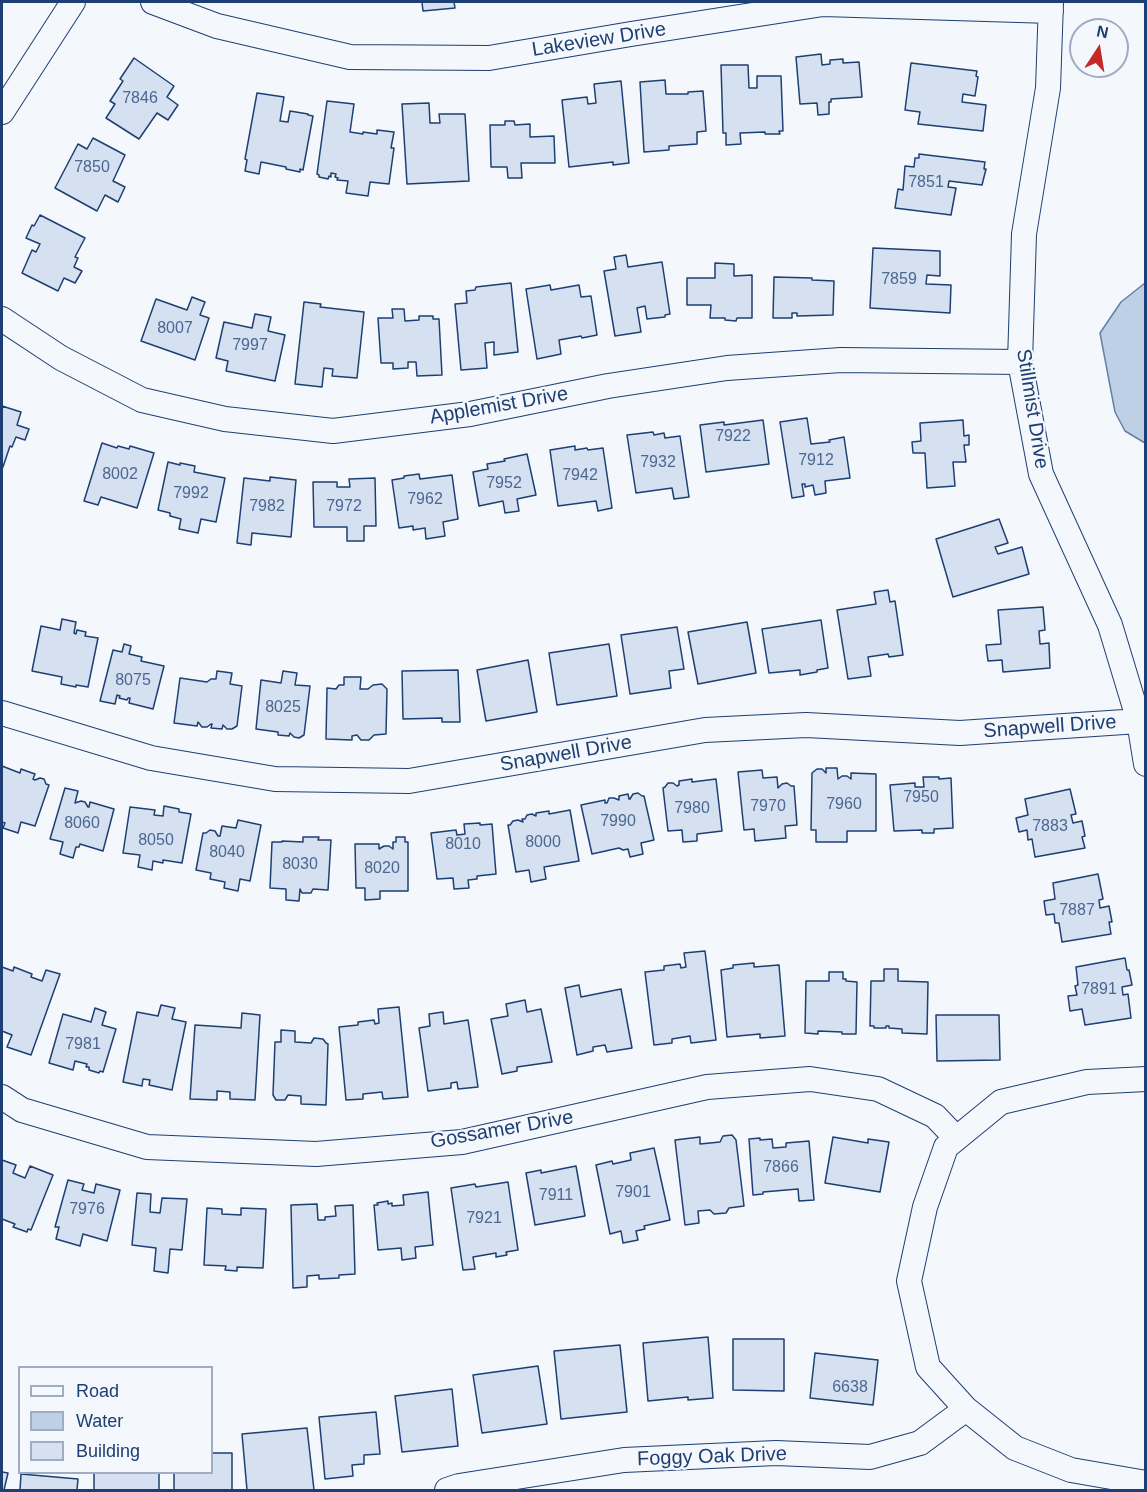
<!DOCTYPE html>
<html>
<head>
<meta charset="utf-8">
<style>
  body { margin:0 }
  #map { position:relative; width:1147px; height:1492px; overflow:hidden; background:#f4f7fb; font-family:Arial,sans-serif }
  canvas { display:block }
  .frame { position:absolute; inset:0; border:3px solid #1d3f73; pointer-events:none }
  .legend { position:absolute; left:18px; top:1366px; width:195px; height:108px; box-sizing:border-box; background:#f4f7fb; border:2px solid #9eadc5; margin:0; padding:8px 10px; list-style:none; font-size:18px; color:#1d3f73 }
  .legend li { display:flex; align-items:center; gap:12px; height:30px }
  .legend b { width:30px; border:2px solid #9eadc5 }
  .north { position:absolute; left:1069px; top:18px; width:60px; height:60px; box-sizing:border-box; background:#f4f7fb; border:2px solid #9eadc5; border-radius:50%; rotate:12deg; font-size:16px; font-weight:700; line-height:24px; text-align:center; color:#1d3f73 }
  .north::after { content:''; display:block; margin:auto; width:21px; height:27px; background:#c62828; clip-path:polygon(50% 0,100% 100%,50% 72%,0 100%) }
</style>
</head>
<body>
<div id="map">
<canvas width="1147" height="1492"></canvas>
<div class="frame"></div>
<ul class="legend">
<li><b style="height:8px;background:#f4f7fb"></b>Road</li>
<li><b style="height:16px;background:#bed0e5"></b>Water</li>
<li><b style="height:16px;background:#d5e0f0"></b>Building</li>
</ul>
<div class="north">N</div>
</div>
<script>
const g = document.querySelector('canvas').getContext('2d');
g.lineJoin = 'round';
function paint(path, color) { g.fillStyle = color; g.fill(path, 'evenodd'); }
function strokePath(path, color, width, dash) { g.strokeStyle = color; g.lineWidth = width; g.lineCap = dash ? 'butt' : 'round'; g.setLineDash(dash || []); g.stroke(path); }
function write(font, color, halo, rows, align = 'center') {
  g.font = font + ' Arial,sans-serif'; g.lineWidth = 4.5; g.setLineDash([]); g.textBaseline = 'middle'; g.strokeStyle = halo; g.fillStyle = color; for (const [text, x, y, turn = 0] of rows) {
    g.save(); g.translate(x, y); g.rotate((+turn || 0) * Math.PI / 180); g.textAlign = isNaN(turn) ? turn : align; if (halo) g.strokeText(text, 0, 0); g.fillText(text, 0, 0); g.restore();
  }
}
const water = new Path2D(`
  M1145,283V443L1125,431L1115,412L1100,333L1121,302Z`);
paint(water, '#bed0e5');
strokePath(water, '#687fa3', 1.5);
const building = new Path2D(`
  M422,2H454L455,8L423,11Z
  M821,54L822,65L830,64V60L843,59V63L859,62L862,97L831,99V102H829V114L818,115L817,103L800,104L796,57Z
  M134,58L174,86L167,97L178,105L168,120L157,113L139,139L106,118L115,104L110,101L123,81L120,79Z
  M911,63L977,71L976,76L978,77L975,96L963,94L962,102L986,105L983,131L918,124L920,112L905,110Z
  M721,65H748L749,88H757V76H781L783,131H779L780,134H765V132L740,133L741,144L726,145V133H723Z
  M665,80L666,94H688V92L703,91L706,131L697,132V144L669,146V150L644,152L640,82Z
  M621,81L629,163L613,165V162L569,167L562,100L587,97L588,104L596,103L594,84Z
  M257,93L284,97L280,121L288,122L290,111L308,114V115L313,116L303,170L300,169V172L286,169V167L261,162L259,174L245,171L247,160L245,159Z
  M327,101L354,104L350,132L363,134V132L377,134V130L394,132L391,148H394L389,184L370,182L368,196L346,193L348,181L337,180L338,178L335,177L336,174L331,173V177L329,176L328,179L319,177V175L317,174Z
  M429,103L430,123H440L439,114H465L469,181L407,184L402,104Z
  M505,121H514L515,125L530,124V137L554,136L555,163H521L522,178H508L507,167H491L490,125H505Z
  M93,138L125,155L113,181L125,187L118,202L105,195L97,211L55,188L78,144L87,149Z
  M919,154L985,162L984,169H986L982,185L949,181L948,187L956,188L951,215L895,208L898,189L903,190L905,166L914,167L915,158H919Z
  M40,215L85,238L75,257L78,258L74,267L82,271L75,283L64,278L58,291L22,273L32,250L36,252L40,244L26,238L32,225L34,226Z
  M873,248L940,251V276L927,275L926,284L951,285L950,313L870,308Z
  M626,255L628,267L662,262L670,314L665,315V317L647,319L645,306L637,308L641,332L615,336L604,271L616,269L614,257Z
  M715,263L734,264V276L752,275V318H737L736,321L725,320V318H710L711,305H687V278H715Z
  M774,277L812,278V280L834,281L833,315L797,316V313H792V318H773Z
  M511,283L518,352L494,355V342L485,343L487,368L461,370L455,304L467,303L466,291L475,290L476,287Z
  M550,285L551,290L579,285L581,297L591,296L597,335L582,338L581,336L559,340L561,354L537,359L526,289Z
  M192,297L205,302L200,315L209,318L195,360L141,341L156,299L187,310Z
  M304,302L321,304L320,307L364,312L357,378L332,376L333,369L324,368L322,387L295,384Z
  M392,309H404L405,321L419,320V316H433V319H439L442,375L417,376L416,362H408V368L393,369V363H381L378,318H393Z
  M255,314L271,317L268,331L285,335L275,381L226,371L228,361L216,358L224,322L252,328Z
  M2,406L21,412L17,425L29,429L25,440L16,437L12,447L10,446L3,467H2Z
  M807,418L811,444L830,442L829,440L844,437L850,478L825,481L826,493L815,495L813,485L805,487V484H802L804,496L792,498L780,422Z
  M763,420L769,464L706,472L700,425L724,422V425Z
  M963,420L964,436L969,435V445H964L966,462H953L955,486L927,488L925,453H913L912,442L921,441L920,423Z
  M653,432L654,435L664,433L665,438L680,436L689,497L674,499L672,488L636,493L627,435Z
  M102,443L117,448L118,446L129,449L130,446L154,453L137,508L101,497L98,505L84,501Z
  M575,446V450L587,448L588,450L603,448L612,508L598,511L596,501L558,506L550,450Z
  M527,454L536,495L517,499L519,511L505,513L503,501L479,506L473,472L488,469L487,464L505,461L504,459Z
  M168,462L180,465V463L195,466L194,472L225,478L216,522L201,519L198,533L179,529L181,519L170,516V513L158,510Z
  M419,474L420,479L452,475L458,519L443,522L445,536L426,539L425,528L413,530V526L399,528L392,480L404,478V476Z
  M270,477L296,480L291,537L252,533L251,545L237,543L244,478L270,481Z
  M375,478L376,526H364V541H347V527H314L313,482H337V487H350L349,479Z
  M999,519L1008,543L995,547L998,554L1022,547L1029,574L953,597L936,539Z
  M888,590L890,602L895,601L903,655L889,657L888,654L868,657L871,676L848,679L837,610L876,604L874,592Z
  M1043,607L1045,630L1039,631L1040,644L1049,643L1050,668L1003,672L1002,660L988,661L986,645L1001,644L998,610Z
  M62,619L76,622L74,633L76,634L77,630L86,632L85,636L98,638L88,687L76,685V687L61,684L62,677L32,671L41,626L60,630Z
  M821,620L828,668L817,670V672L800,675V670L769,673L762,629Z
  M747,622L756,673L698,684L688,632Z
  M677,627L684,669L669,671L671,688L630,694L621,635Z
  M124,644L131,646L129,654L142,657L141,661L164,666L153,709L129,703L130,698H128L127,700L119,698L120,696L117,695L115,704L100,701L113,650L122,652Z
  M609,644L617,696L557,705L549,653Z
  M528,660L537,712L486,721L477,670Z
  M458,670L460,722H442V718L403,719L402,671Z
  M217,671L232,673L230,684L242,686L237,726L232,729H227L223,725L222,729L211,728L212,724H211L207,727H202L198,722L197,726L174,723L180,678L207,682L211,679H216Z
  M283,671L297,673L295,685L310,686L304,735L299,738L294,737L290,733L289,736L278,735V732L256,729L261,680L281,683Z
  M344,677H361L360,689H368L373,685L382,684L387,689L386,734L374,735L369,740H361L357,735L352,736V740L326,739L327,688L336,689L339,685H344Z
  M2,766L20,773L21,769L35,774L33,779L35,780L40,778L44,779L46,784L49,785L35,826L21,822L18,833L3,828L5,823L2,822Z
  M826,768H837L838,779L842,776H847L851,779V773L876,774V831H847V842H816V830H811L812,773L817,769H822L826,773Z
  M762,770L763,778L777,777L778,788L782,784L787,783L791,786H794L797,825L785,826L786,838L755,841L754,829L744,830L738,772Z
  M923,777H939V779L951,778L953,828L934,829V833H922V830L894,831L890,785L915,783V787H924Z
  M692,779V782L716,779L722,831L697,834V841L683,842L682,830L668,831L663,788L665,787L668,783H673L677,786L679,785V781Z
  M65,788L78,791L75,803L81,801L85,802L88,807H89L90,802L114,809L103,851L80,844L79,847H76L73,858L60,854L63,842L50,839Z
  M1070,789L1076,814L1071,815L1073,823L1082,821L1085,836L1082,837L1085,848L1035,857L1032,839L1028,840L1027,830L1019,832L1016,818L1028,815L1025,799Z
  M638,793L642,796H644L654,840L641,843L643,854L630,857L628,849L623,850L619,848L592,854L581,805L605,800V803H607L609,798H614L619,800V796L628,794L629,799H630L633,794Z
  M164,806L179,809V812L191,814L182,863L163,860V863L153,861L152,870L138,867L140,855L123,853L130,807L155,810L154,815L163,816Z
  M570,810L579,861L544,867L546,879L531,882L529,870L516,872L508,825H510L513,821L518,820L523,822L522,819H525L527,815L532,814L536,816V813L549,811V814Z
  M238,820L261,825L250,881L240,879L238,891L224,888L225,882L210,879L211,873L196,870L203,833H206L210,830L215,831L218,836H220L222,826L236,828Z
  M480,823V825L492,824L496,874L477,876V879L468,880L469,888L454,889L453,878L437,879L431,833L456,830L457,835L465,834L464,824Z
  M303,837H319L318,840H331L328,890L313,889L311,893H302L300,889L299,901L286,900V889L270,888L272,842H282V841L303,842Z
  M396,837H405V842H408V891H380V899L365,900V888H356L355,844H379V849L384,846H389L393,849V842H396Z
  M1098,874L1103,899L1099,900L1100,908L1109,906L1112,922H1109L1111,934L1062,942L1059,923H1055L1054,914L1046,915L1044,901L1055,899L1053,883Z
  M705,951L716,1040L691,1043L690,1036L672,1039V1043L654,1045L645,972L664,970V966L680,964L681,968L686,967L684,953Z
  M1125,958L1127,970H1129L1132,985L1122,987L1123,995L1128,994L1131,1018L1085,1025L1082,1009L1070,1011L1068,996L1077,995L1075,986L1078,985L1076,967Z
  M754,963V967L779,965L785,1036L760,1038V1034L727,1037L721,970L733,968V965Z
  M2,967L13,971L14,967L32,974L31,977L42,981L46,970L60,974L31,1055L7,1047L12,1035L2,1031Z
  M884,969H898V981L928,982L927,1034L902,1033V1029L889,1028V1026H886V1028H874V1026H870L871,981H884Z
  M829,972H843V979H846V981L857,982L856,1034H842V1032L818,1031V1034L805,1033L806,981H829Z
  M579,985L581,997L621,989L632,1048L607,1052L605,1045L593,1047V1051L577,1055L565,988Z
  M525,1000L527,1012L541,1009L552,1062L517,1067V1071L502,1074L491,1019L508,1016L506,1004Z
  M161,1005L175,1008L172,1019L186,1022L172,1090L149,1085L150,1080L143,1079L142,1086L123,1082L137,1012L158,1016Z
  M399,1007L408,1097L383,1099L382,1092L363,1094V1099L346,1100L339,1027L358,1025V1022L374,1020L375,1024L379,1023L378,1009Z
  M95,1008L106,1012L102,1025L116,1029L103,1072L100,1071L99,1073L89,1070V1067H86L87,1064L75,1061L73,1070L49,1063L63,1014L91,1022Z
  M443,1012L444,1024L468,1020L478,1087L458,1089L457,1082L451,1083V1088L428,1091L419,1028L430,1026L429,1014Z
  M242,1013L260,1015L255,1100L230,1099V1092L217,1091V1100L190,1099L195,1025L241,1028Z
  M936,1015H999L1000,1060L937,1061Z
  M281,1030L295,1031V1042L311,1043L314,1038L323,1039L326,1043L328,1044L326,1105L301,1104V1096L288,1095L285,1100H276L273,1095L275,1042H281Z
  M732,1135L736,1140L744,1206L729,1208L726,1213L714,1214L710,1210L698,1211L699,1223L685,1225L675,1140L700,1137V1144L720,1142L723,1136Z
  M833,1137L868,1143V1139L889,1142L880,1192L825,1183Z
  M760,1138V1140L772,1139L773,1148L786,1147V1143L809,1141L814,1200L799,1201L798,1189L763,1192V1194L753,1195L749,1139Z
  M654,1148L670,1220L644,1226L645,1229L636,1231L638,1240L623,1243L621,1231L610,1234L596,1165L612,1161L613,1164L631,1160L630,1153Z
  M2,1160L16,1165L13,1173L25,1178L30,1166L53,1175L31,1230L28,1229L27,1232L13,1227L15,1224L2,1219Z
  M576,1166L585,1216L535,1225L526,1173L541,1170V1173Z
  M68,1180L84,1184L82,1190L94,1193L96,1184L120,1190L107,1241L83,1234L80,1246L56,1239L59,1227H55Z
  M508,1182L518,1250L506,1252L507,1255L496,1257V1253L473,1257L475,1269L463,1270L451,1188L475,1184L476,1187Z
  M428,1192L433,1245L415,1247L416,1258L402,1260L401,1248L378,1250L374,1205H378L377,1203L388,1201V1204L392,1203V1206L404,1205L403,1195Z
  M137,1193L151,1194L150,1212L160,1213L162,1198L187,1199L182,1250L170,1249L168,1273L154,1271L156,1248L132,1245Z
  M317,1204L318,1220H325V1217L336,1216L335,1206L353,1205L355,1274L339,1275V1278L319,1279V1275L307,1276V1287L293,1288L291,1205Z
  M207,1208L222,1209V1214L241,1215V1208L266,1209L263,1268L237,1267V1271L225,1270L226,1266L204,1265Z
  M708,1337L713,1398L688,1400V1397L648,1401L643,1343Z
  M733,1339H784V1391L733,1390Z
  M620,1345L627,1412L561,1419L554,1351Z
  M815,1353L878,1360L873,1405L810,1398Z
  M538,1366L547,1424L482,1433L473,1375Z
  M452,1389L458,1446L402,1452L395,1396Z
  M376,1412L380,1454L364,1455V1464L352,1465L353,1476L325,1479L319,1417Z
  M307,1428L314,1490H247L242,1434Z
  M212,1453H232V1490H174V1472H212Z
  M2,1472L8,1473L4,1490H2Z
  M94,1472H159V1490H94Z
  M21,1474L78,1479L77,1490H20Z`);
paint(building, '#d5e0f0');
strokePath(building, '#1d3f73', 1.5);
const minor = new Path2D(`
  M153,2L217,26L350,57L489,58L631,34L823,4L1051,11
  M1051,2L1048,88L1024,234L1020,362L1041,474L1110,625L1139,721L1146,764
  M2,112L73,2
  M2,319L61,358L142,400L225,419L333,431L470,414L608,386L727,368L841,360L1020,362
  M2,713L151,758L275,779L409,781L705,730L806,725L960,733L1139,721
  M1146,1079L1087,1082L1001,1102L946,1147L925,1207L909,1281L928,1367L966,1409L1015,1448L1071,1470L1146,1483
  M2,1097L22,1110L147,1147L316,1154L462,1142L707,1087L810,1079L878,1089L935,1116L956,1138
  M447,1490L459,1486L624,1460L776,1453L870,1457L920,1443L966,1409`);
strokePath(minor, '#1d3f73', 26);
strokePath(minor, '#f4f7fb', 24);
write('16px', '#4b6792', null, [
  ["7846",140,99],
  ["7850",92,168],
  ["7851",926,183],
  ["7859",899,280],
  ["8007",175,329],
  ["7997",250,346],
  ["7922",733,437],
  ["7912",816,461],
  ["7932",658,463],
  ["8002",120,475],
  ["7942",580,476],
  ["7952",504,484],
  ["7992",191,494],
  ["7962",425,500],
  ["7982",267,507],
  ["7972",344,507],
  ["8075",133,681],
  ["8025",283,708],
  ["7950",921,798],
  ["7960",844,805],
  ["7970",768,807],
  ["7980",692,809],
  ["7990",618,822],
  ["8060",82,824],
  ["7883",1050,827],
  ["8050",156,841],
  ["8000",543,843],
  ["8010",463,845],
  ["8040",227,853],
  ["8030",300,865],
  ["8020",382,869],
  ["7887",1077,911],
  ["7891",1099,990],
  ["7981",83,1045],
  ["7866",781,1168],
  ["7901",633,1193],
  ["7911",556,1196],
  ["7976",87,1210],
  ["7921",484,1219],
  ["6638",850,1388]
]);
write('20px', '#1d3f73', '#f4f7fb', [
  ["Lakeview Drive",599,40,-9],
  ["Applemist Drive",499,406,-10],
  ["Stillmist Drive",1032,409,81],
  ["Snapwell Drive",1050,727,-4],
  ["Snapwell Drive",566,754,-10],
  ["Gossamer Drive",502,1130,-10],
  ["Foggy Oak Drive",712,1457,-2]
]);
</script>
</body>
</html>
